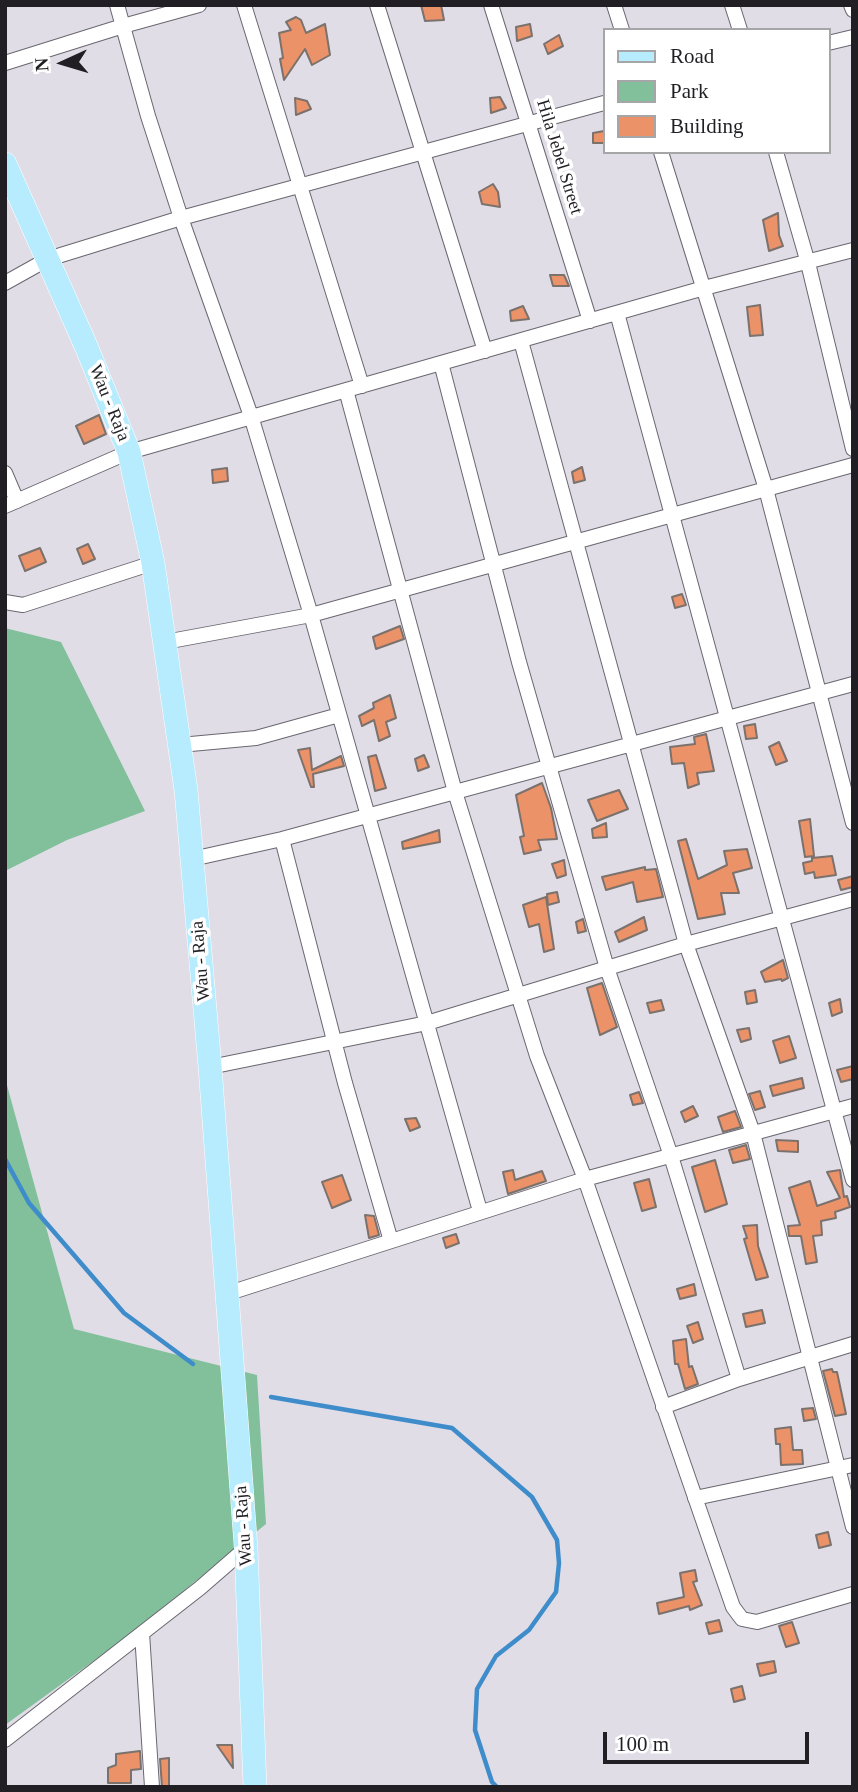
<!DOCTYPE html>
<html>
<head>
<meta charset="utf-8">
<style>
  body { margin:0 }
  #map { position:relative; width:858px; height:1792px; overflow:hidden; background:#e0dde7; font-family:Georgia,serif }
  canvas { display:block }
  .frame { position:absolute; inset:0; border:7px solid #211f23; pointer-events:none }
  .legend { position:absolute; left:603px; top:28px; width:228px; height:126px; box-sizing:border-box; background:#fff; border:2px solid #a6a5a7; margin:0; padding:9px 12px; list-style:none; font-size:21px; color:#211f23 }
  .legend li { display:flex; align-items:center; gap:14px; height:35px }
  .legend b { width:35px; border:2px solid #a6a5a7 }
  .north { position:absolute; left:28px; top:28px; width:70px; height:70px; -webkit-text-stroke:5px #fff; paint-order:stroke; rotate:266deg; font-size:19px; font-weight:700; line-height:28px; text-align:center; color:#211f23 }
  .north::after { content:''; display:block; margin:auto; width:24px; height:32px; background:#211f23; clip-path:polygon(50% 0,100% 100%,50% 72%,0 100%) }
  .scale { position:absolute; left:603px; top:1732px; width:206px; height:32px; box-sizing:border-box; border:4px solid #211f23; border-top:0; padding-left:9px; font-size:21px; line-height:24px; white-space:nowrap; color:#211f23; -webkit-text-stroke:5px #fff; paint-order:stroke }
</style>
</head>
<body>
<div id="map">
<canvas width="858" height="1792"></canvas>
<div class="frame"></div>
<ul class="legend">
<li><b style="height:9px;background:#b6ecfd"></b>Road</li>
<li><b style="height:19px;background:#81c09b"></b>Park</li>
<li><b style="height:19px;background:#eb9268"></b>Building</li>
</ul>
<div class="north">N</div>
<div class="scale">100 m</div>
</div>
<script>
const g = document.querySelector('canvas').getContext('2d');
g.lineJoin = 'round';
function paint(path, color) { g.fillStyle = color; g.fill(path, 'evenodd'); }
function strokePath(path, color, width, dash) { g.strokeStyle = color; g.lineWidth = width; g.lineCap = dash ? 'butt' : 'round'; g.setLineDash(dash || []); g.stroke(path); }
function write(font, color, halo, rows, align = 'center') {
  g.font = font + ' Georgia,serif'; g.lineWidth = 7; g.setLineDash([]); g.textBaseline = 'middle'; g.strokeStyle = halo; g.fillStyle = color; for (const [text, x, y, turn = 0] of rows) {
    g.save(); g.translate(x, y); g.rotate((+turn || 0) * Math.PI / 180); g.textAlign = isNaN(turn) ? turn : align; if (halo) g.strokeText(text, 0, 0); g.fillText(text, 0, 0); g.restore();
  }
}
paint(new Path2D(`
  M5,628L61,642L145,811L67,840L5,871Z
  M5,1078L74,1329L257,1375L266,1524L128,1636L5,1725Z`), '#81c09b');
strokePath(new Path2D(`
  M5,1159L29,1203L124,1313L193,1364
  M271,1397L452,1428L532,1497L557,1540L559,1563L556,1592L529,1630L496,1656L477,1689L475,1730L492,1782L497,1787`), '#3f8ccb', 4.5);
const building = new Path2D(`
  M421,5H441L444,20L425,21Z
  M296,17L301,20L306,33L325,24L330,55L312,65L305,49L284,80L280,59L283,58L279,33L291,30L286,22Z
  M530,24L532,36L517,41L516,27Z
  M559,35L563,46L548,54L544,44Z
  M500,97L506,108L491,113L490,98Z
  M295,98L307,101L311,109L296,115Z
  M604,131V143H593V133Z
  M493,184L498,192L500,207L482,204L479,192Z
  M778,213L779,235L783,246L769,251L763,220Z
  M550,275H564L569,286H553Z
  M760,305L763,335L750,336L747,307Z
  M523,306L529,319L511,321L510,311Z
  M99,415L106,434L84,444L76,426Z
  M582,467L585,480L574,483L572,472Z
  M227,468L228,481L213,483L212,470Z
  M88,544L95,559L83,564L77,549Z
  M40,548L46,562L25,571L19,556Z
  M682,594L686,605L675,608L672,597Z
  M400,626L404,639L376,649L373,637Z
  M390,695L396,718L386,722L390,736L379,741L374,720L362,726L359,716L374,708L373,703Z
  M755,724L757,738L746,739L744,726Z
  M706,734L714,771L697,773L699,784L688,788L684,763L672,764L670,747L695,744L694,737Z
  M779,742L787,761L776,765L769,747Z
  M310,748L312,770L341,756L344,766L313,774L314,787H311L298,750Z
  M376,755L386,788L375,791L368,757Z
  M424,755L429,767L418,771L415,759Z
  M542,783L551,808L557,839L538,840L541,850L524,854L520,837L524,836L516,795Z
  M619,790L628,809L597,821L588,800Z
  M810,819L814,856L805,857L799,821Z
  M606,823L607,837L593,838L592,829Z
  M439,830L440,842L403,849L402,842Z
  M686,839L698,879L727,865L724,851L747,849L752,868L733,873L739,893H721L725,914L698,919L678,841Z
  M832,856L836,875L815,878L814,872L805,874L803,863L812,861V858Z
  M564,860L566,875L557,878L552,864Z
  M645,867V870L656,869L663,897L637,902L633,882L606,890L602,877Z
  M853,876V887L841,890L838,880Z
  M557,892L559,902L548,905L547,894Z
  M546,897L554,949L544,952L539,924L529,927L523,905Z
  M644,917L647,930L619,942L615,932Z
  M583,919L586,931L578,933L576,922Z
  M783,960L788,978L782,981L781,979L765,982L761,972Z
  M602,983L617,1027L600,1035L587,988Z
  M755,990L757,1002L747,1004L745,992Z
  M840,999L842,1012L832,1016L829,1003Z
  M661,1000L664,1010L650,1013L647,1003Z
  M749,1028L751,1039L741,1042L737,1030Z
  M789,1036L796,1058L780,1063L773,1041Z
  M853,1066V1079L841,1082L837,1070Z
  M802,1078L804,1088L773,1096L770,1086Z
  M760,1091L765,1107L755,1110L749,1094Z
  M639,1092L643,1103L633,1105L630,1095Z
  M693,1106L698,1116L685,1122L681,1112Z
  M735,1111L741,1127L723,1132L718,1117Z
  M416,1118L420,1127L410,1131L405,1119Z
  M776,1140L798,1141V1152L778,1151Z
  M746,1145L750,1159L733,1163L729,1150Z
  M715,1160L727,1204L705,1212L692,1167Z
  M513,1170L515,1180L542,1171L546,1181L508,1194L503,1172Z
  M840,1170L844,1197L847,1196L850,1207L835,1212L836,1218L821,1221L822,1235L813,1236L817,1262L806,1264L801,1236H789L788,1226L800,1225L789,1188L810,1181L817,1206L840,1198L827,1172Z
  M342,1175L351,1200L332,1208L322,1182Z
  M649,1179L656,1207L642,1211L634,1183Z
  M365,1215L374,1216L379,1235L369,1238Z
  M757,1225L758,1246L768,1277L756,1280L744,1239L747,1238L743,1226Z
  M456,1234L459,1243L446,1248L443,1238Z
  M694,1284L696,1295L680,1299L677,1289Z
  M762,1310L765,1323L746,1327L743,1314Z
  M698,1322L703,1339L693,1343L687,1326Z
  M686,1339L689,1367L692,1366L698,1384L685,1389L678,1364H675L673,1341Z
  M832,1369L833,1372H837L846,1414L835,1416L823,1371Z
  M813,1408L816,1419L804,1421L802,1409Z
  M791,1427L793,1450H802L803,1464L781,1465L780,1444H776L775,1429Z
  M828,1532L831,1545L819,1548L816,1535Z
  M695,1570L697,1581L693,1582L702,1605L690,1610L689,1606L659,1614L657,1603L684,1597L680,1573Z
  M719,1620L722,1631L709,1634L706,1623Z
  M792,1622L799,1643L786,1647L779,1626Z
  M774,1661L776,1672L760,1676L757,1664Z
  M742,1686L745,1699L734,1702L731,1689Z
  M217,1745H232L233,1768Z
  M140,1751L141,1769L131,1770V1783H108V1768L116,1765V1754Z
  M169,1758V1787H162L160,1759Z`);
paint(building, '#eb9268');
strokePath(building, '#7b716d', 2);
const minor = new Path2D(`
  M117,5L148,116L181,218L251,416L311,615L480,1211
  M244,5L362,386
  M377,5L485,351
  M491,5L590,321
  M614,5L622,30
  M732,5L740,30
  M851,5L853,10
  M828,43L853,37
  M5,63L123,26L199,5
  M661,152L766,489L853,823
  M776,152L808,263L853,449
  M5,283L48,259L181,218L604,103
  M617,313L853,1180
  M521,341L686,944L753,1133L853,1527
  M441,363L519,662L607,968L671,1156L739,1379
  M346,390L455,792L537,1056L585,1179L733,1607L742,1619L757,1622L853,1594
  M5,473L17,501
  M5,506L129,452L704,288L853,250
  M5,602L23,605L153,563
  M165,642L311,615L853,465
  M180,745L256,738L339,715
  M282,839L345,1083L391,1241
  M192,859L282,839L853,684
  M210,1067L427,1023L686,944L853,899
  M226,1294L585,1179L853,1106
  M663,1407L739,1379L853,1344
  M695,1498L853,1465
  M142,1633L152,1787
  M5,1740L200,1588L246,1548`);
const primary = new Path2D(`
  M5,164L86,346L129,452L153,563L186,790L210,1067L246,1548L255,1787`);
strokePath(minor, '#6a6770', 16);
strokePath(primary, '#fff', 24);
strokePath(minor, '#fff', 14);
strokePath(primary, '#b6ecfd', 23);
write('18px', '#211f23', '#fff', [
  ["Hila Jebel Street",559,157,73],
  ["Wau - Raja",109,403,68],
  ["Wau - Raja",201,961,-95],
  ["Wau - Raja",244,1526,-94]
]);
</script>
</body>
</html>
